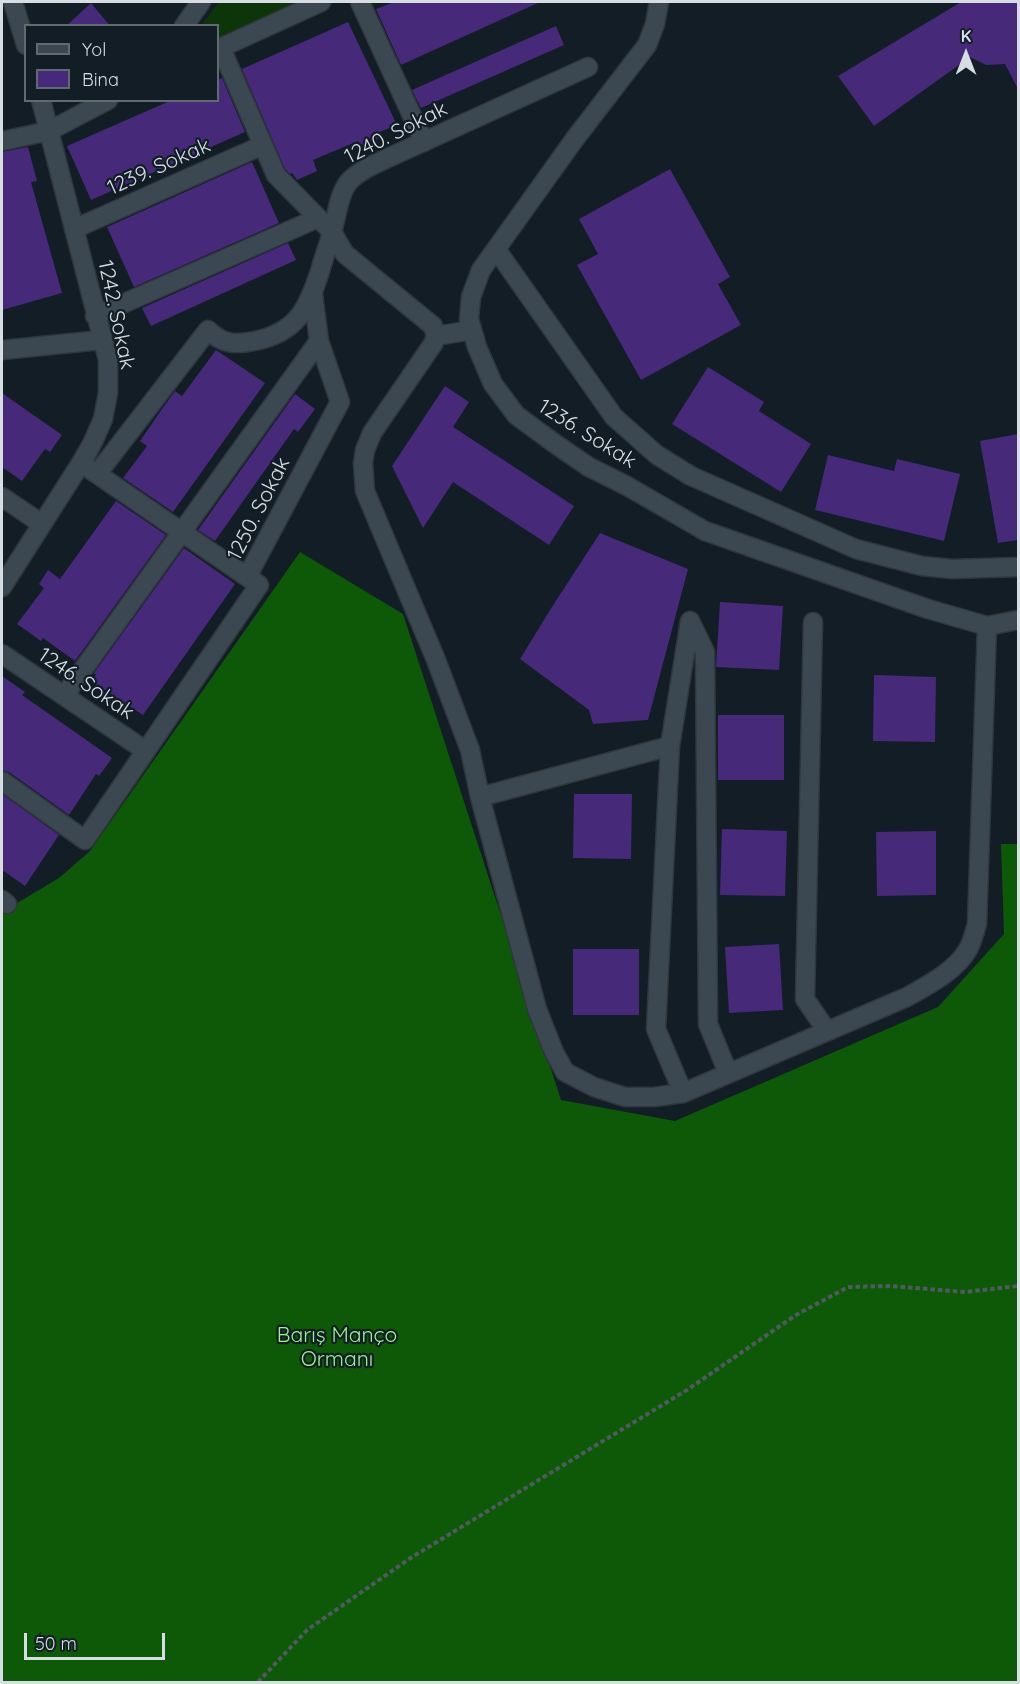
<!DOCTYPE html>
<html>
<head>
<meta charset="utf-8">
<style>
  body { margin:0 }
  #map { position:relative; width:1020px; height:1684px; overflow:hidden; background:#121d25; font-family:Quicksand,sans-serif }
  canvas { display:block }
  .frame { position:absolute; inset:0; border:3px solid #d6dde3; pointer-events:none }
  .legend { position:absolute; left:24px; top:24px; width:195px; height:78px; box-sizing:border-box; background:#121d25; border:2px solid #606a71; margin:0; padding:8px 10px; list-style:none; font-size:18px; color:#d6dde3 }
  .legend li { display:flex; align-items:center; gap:12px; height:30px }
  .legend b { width:30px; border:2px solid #606a71 }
  .north { position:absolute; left:936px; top:24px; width:60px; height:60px; -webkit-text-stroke:4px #121d25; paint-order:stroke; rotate:0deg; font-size:16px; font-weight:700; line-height:24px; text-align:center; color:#d6dde3 }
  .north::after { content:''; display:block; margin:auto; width:21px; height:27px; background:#d6dde3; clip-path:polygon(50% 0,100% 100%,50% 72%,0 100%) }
  .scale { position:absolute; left:24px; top:1633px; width:141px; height:27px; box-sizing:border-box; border:3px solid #d6dde3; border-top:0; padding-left:8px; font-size:18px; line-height:21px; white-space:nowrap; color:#d6dde3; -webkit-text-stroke:4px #121d25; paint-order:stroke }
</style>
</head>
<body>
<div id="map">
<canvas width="1020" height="1684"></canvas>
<div class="frame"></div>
<ul class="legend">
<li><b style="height:8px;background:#3c4851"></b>Yol</li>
<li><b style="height:16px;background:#462979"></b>Bina</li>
</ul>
<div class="north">K</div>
<div class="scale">50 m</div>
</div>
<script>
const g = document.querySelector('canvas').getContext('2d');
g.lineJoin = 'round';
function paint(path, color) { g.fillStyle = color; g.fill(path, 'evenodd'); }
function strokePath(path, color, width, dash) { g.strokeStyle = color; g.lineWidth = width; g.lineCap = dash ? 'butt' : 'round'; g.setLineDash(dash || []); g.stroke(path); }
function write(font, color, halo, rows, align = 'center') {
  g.font = font + ' Quicksand,sans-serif'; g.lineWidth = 4.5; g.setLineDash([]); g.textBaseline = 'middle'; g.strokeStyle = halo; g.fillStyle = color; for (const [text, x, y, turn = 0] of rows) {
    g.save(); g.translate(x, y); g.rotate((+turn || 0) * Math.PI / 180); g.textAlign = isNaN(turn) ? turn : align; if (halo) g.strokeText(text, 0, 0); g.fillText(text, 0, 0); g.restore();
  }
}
paint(new Path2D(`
  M219,2H298L218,40V26H201Z`), '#0c3609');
paint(new Path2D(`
  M300,552L403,614L561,1100L675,1121L938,1007L1004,934L1001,844H1018V1682H2V912L59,878L90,851Z`), '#0e5908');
paint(new Path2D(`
  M394,2H540L401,65L376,9Z
  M961,2H1018V89L1005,64L986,65L970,57L874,126L838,76Z
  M91,3L110,26H66Z
  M348,22L397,125L375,134L378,139L360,146L358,141L313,160L317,171L297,180L292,173L290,174L285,169L242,69Z
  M556,26L564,45L421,108L412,90Z
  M222,78L245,132L91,200L67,146L172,100H218V80Z
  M28,147L37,181L31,182L62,293L2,310V152Z
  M252,162L279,223L134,287L107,227Z
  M670,169L730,277L718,284L741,325L641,380L577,265L598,254L579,219Z
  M288,243L296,260L151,326L142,308Z
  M216,350L265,383L173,512L123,478L147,446L140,441L162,409L175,391L182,396Z
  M708,367L764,402L759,411L811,444L781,492L672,424Z
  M445,386L469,402L453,427L574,506L549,545L453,482L423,528L392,466Z
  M2,393L62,435L50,452L45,449L22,481L2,467Z
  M295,394L315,409L298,432L294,429L215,541L198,530Z
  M1018,434V540L998,543L980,441Z
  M828,455L894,471L897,459L960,474L944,541L815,510Z
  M116,501L166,535L75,661L43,638L41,641L17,624L44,588L39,584L48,570L60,579Z
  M600,533L688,569L648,720L593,724L589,710L520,659L550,610Z
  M184,548L235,584L143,715L91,681L96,675L94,673Z
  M720,602L783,606L779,670L716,667Z
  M874,675L936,677L935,742L873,741Z
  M2,676L25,692L22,695L112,758L99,776L96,774L69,815L9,772L2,770Z
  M718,715H784V780H718Z
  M2,794L59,835L25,886L2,870Z
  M574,794H632L631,859L573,858Z
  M722,829L787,831L785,896L720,895Z
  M936,831V895L877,896L876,832Z
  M779,944L783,1010L729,1013L725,947Z
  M573,949H639V1015H573Z`), '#462979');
const minor = new Path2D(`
  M13,2L26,45
  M360,2L424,142
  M659,2L655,24L647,45L574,140L481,270L471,297L469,319L477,347L493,384L516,415L554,443L589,467L627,486L705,531L928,609L987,626L1018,620
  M184,26L201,2
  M221,48L276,175L332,232L345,254L433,326L436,336L433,344L372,433L365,450L363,463L365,491L436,660L470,750L480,797L537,1009L554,1052L565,1072L594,1087L625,1097H654L683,1093L907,997C928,985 954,972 967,951C972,944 974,933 977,924L987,626
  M218,49L321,2
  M2,141L49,131L108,100
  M74,229L263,145
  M496,249L614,417L657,455L691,476L856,549L922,566L952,569L1018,567
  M95,316L318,218
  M436,336L472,330
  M2,350L101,340
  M97,474L208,330C222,344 235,345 254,341C298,333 309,306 321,268C325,253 331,239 334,224C338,210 339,196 347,184C357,171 375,164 390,157L588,67
  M2,497L42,524
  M247,577L340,402L319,341L313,294
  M2,587L81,463L92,444L103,419L108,393V360L41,100
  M690,621L705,652L708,1024L728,1073
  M813,622L805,999L827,1031
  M2,654L146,751
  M64,696L319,341
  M670,746L690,621
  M2,781L85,840L259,585L81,463
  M480,797L670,746L656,1029L683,1093
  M2,900L7,904`);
strokePath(minor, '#30363d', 21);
strokePath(new Path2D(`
  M258,1682L307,1630L412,1557L687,1390L796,1315L848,1287L891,1286L965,1292L1018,1286`), '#505a61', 4, [4.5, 3]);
strokePath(minor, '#3c4851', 18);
write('21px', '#d6dde3', '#121d25', [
  ["1240. Sokak",396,133,-27],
  ["1239. Sokak",159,167,-24],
  ["1242. Sokak",116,315,78],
  ["1236. Sokak",587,434,32],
  ["1250. Sokak",259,509,-63],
  ["1246. Sokak",86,684,34]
]);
write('21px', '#99f490', '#121d25', [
  ["Barış Manço",337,1336],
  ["Ormanı",337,1360]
]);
</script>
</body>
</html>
